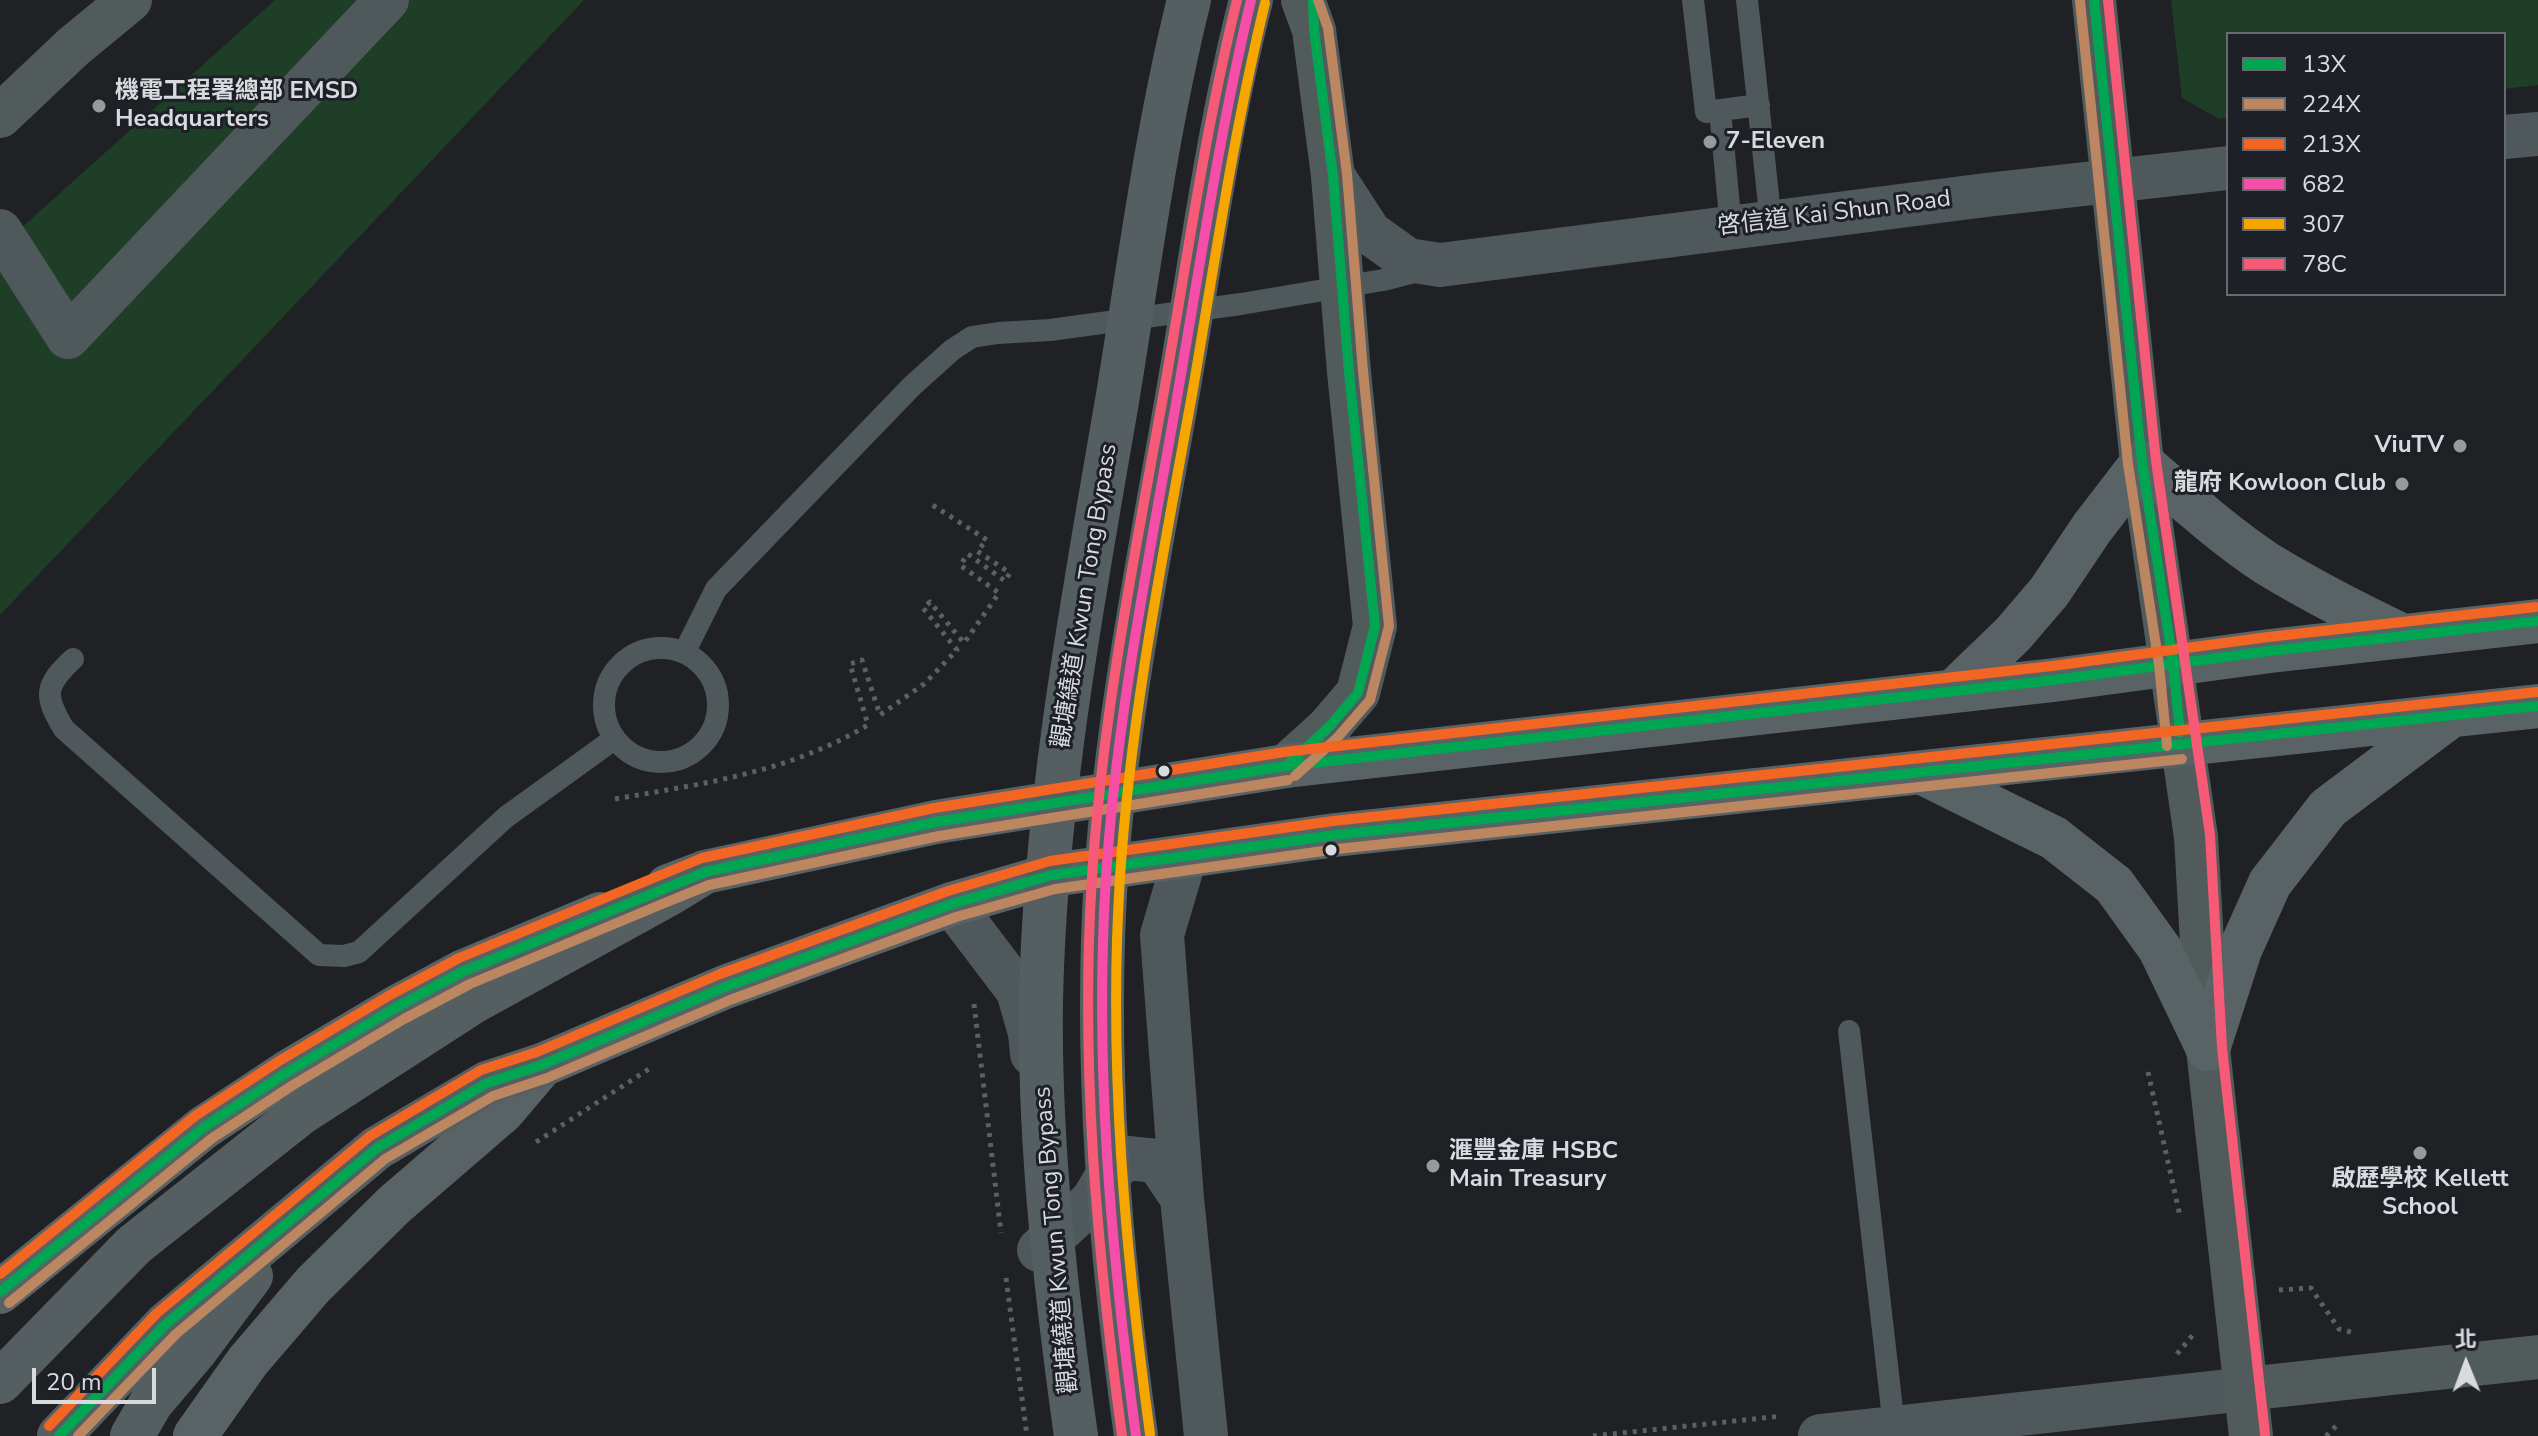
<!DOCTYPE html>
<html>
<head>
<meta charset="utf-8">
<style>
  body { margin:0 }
  #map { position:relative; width:2538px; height:1436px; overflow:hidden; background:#1f2124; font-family:"Nunito Sans","Noto Sans TC",sans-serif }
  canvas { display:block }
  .legend { position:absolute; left:2226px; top:32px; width:280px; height:264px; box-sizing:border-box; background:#1d2026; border:2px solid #686a70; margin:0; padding:10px 14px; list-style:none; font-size:24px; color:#d8dade }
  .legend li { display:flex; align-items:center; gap:16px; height:40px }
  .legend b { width:40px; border:2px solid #686a70 }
  .north { position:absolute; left:2426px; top:1324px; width:80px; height:80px; -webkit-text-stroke:6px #1d2026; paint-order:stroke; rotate:359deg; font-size:22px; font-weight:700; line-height:32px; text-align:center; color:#d8dade }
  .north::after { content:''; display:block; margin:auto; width:28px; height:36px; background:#d8dade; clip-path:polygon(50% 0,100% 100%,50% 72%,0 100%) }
  .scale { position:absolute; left:32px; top:1368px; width:124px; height:36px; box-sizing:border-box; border:4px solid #d8dade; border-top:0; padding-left:10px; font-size:24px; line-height:28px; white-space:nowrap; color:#d8dade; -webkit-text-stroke:6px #1d2026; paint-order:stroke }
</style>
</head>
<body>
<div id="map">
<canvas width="2538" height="1436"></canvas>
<ul class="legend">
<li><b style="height:10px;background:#00a651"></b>13X</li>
<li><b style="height:10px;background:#bb8660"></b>224X</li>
<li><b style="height:10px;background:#f26522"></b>213X</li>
<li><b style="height:10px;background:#f54da8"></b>682</li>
<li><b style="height:10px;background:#f7a600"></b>307</li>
<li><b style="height:10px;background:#f75a77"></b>78C</li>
</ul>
<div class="north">北</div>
<div class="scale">20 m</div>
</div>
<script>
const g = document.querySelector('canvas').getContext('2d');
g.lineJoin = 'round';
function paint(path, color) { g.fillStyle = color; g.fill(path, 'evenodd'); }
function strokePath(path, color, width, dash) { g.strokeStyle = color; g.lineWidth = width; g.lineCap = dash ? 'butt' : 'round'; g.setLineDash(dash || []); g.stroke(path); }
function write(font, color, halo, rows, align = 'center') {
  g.font = font + ' "Nunito Sans","Noto Sans TC",sans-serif'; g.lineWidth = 6; g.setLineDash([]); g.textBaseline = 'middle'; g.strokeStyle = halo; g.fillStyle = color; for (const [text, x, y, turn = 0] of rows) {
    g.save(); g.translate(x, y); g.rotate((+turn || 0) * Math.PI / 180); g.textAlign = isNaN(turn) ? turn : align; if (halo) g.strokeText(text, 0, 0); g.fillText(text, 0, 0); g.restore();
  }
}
paint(new Path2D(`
  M275,0H584L0,615V247Z
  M2171,0H2538V85L2504,89V34H2228V118L2219,119L2182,98Z`), '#1f3e27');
strokePath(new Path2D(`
  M615,799C706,783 787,773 868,725L850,664L862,660L880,715L924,684L957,650L923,608L930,602L964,643L999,593L960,565L968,554L1005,581L1010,573L977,551L987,540L931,504
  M974,1004L1001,1233
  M2148,1072L2180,1216
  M536,1142L649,1069
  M1006,1278L1027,1436
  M2279,1290L2311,1288L2339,1329L2351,1332
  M2177,1354L2196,1331
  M1593,1436L1782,1416
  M2326,1436L2340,1422`), '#5b6163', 5, [4, 6]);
strokePath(new Path2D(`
  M1693,0L1706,112L1759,105
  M1747,0L1771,223
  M1720,111L1731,227
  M604 705a57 57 0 1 1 114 0a57 57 0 1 1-114 0Z
  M684,653L716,589L912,386L952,350L972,337L998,333L1050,330L1241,304L1383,280L1422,270
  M73,659C44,686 44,696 64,729L319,955L344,956L359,952L506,817L614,739
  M1849,1031L1894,1427`), '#4f585a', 22);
strokePath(new Path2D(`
  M2504,137L2538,134
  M1333,176L1370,233L1408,260L1440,265L1986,195L2228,168
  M0,231L68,337L387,0
  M1185,857L1162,935L1182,1198L1206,1436
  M952,904L1018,991L1030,1033L1032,1054
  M1039,1250L1093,1200L1110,1171L1128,1158L1157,1161L1182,1198
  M1820,1436L2246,1389`), '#4f585a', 44);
strokePath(new Path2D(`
  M2094,0L2142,463L2196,837L2208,1049L2251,1436
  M0,116L73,47L130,0
  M1286,766L1328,728L1358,693L1375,626L1349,372L1333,176L1314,30L1303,0
  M2246,1389L2538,1357`), '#515b5c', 44);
strokePath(new Path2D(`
  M1954,691L2013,634L2049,592L2092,528L2142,463C2182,497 2222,534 2266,563C2310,590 2355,613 2401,635
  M1923,773L2054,838L2114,885L2160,949L2208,1049
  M668,886L705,872L936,822L1286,766L2054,680L2270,651L2538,621
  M2208,1049L2240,950L2270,883L2328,808L2448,718
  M0,1292L203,1128L286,1073L397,1007L464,971L600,914
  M195,1436L248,1361L313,1285L394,1205L503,1111L542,1065L725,987L952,904L1052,875L1335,835L2538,706`), '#596265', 44);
strokePath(new Path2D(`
  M0,1382L134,1245L301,1113L473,1002L669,894L705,872
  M59,1436L166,1324L377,1148L487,1083L542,1065
  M132,1436L151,1403L196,1350L251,1276`), '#555f61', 44);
strokePath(new Path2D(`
  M1076,1436C1056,1292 1039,1146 1041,1001C1045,799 1083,600 1117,401C1139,268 1156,132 1189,0
  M1136,1436C1110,1250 1094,1065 1106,877C1117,710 1152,544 1180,380C1202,253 1219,124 1251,0`), '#555f61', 44);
strokePath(new Path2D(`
  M2094,0L2142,463L2173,663L2180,733
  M1286,766L1328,728L1358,693L1375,626L1349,372L1333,176L1314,30L1313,0
  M0,1292L203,1128L286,1073L397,1007L464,971L705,872L936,822L1286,766L2054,680L2270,651L2538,621
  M59,1436L166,1324L377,1148L487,1083L542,1065L725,987L952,904L1052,875L1335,835L2538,706`), '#00a651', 10);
strokePath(new Path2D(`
  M2080,1L2128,464L2159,665L2167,746
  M1295,776L1337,738L1370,700L1389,626L1363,371L1347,174L1328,28L1318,0
  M9,1303L211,1139L293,1085L404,1019L470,984L667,902L709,885L939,836L1288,780
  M78,1436L176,1334L385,1159L493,1096L547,1078L730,1000L956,917L1055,889L1337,849L2182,759`), '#bb8660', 10);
strokePath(new Path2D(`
  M0,1274L195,1116L279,1061L390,995L459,958L702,858L934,808L1284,752L2052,666L2268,637L2536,607
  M49,1426L157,1313L370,1136L481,1070L537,1052L720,974L948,891L1050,861L1333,821L2537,692`), '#f26522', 10);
strokePath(new Path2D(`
  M1136,1436C1111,1251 1094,1064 1106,877C1117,709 1152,545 1180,380C1202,253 1221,125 1251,0`), '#f54da8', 10);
strokePath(new Path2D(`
  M1150,1434C1125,1249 1108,1063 1120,877C1131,712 1164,551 1193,389C1215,260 1234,131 1265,3`), '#f7a600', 10);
strokePath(new Path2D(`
  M2108,0L2156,461L2210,835L2222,1048L2265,1434
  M1122,1436C1097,1250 1080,1064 1092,877C1103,709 1137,544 1166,380C1188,253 1206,125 1237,0`), '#f75a77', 10);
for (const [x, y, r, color] of [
  [99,106,8,"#97999d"],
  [1710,142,8,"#97999d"],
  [2460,446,8,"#97999d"],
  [2402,484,8,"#97999d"],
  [1164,771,7,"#d8dade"],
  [1331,850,7,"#d8dade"],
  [2420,1153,8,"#97999d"],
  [1433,1166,8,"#97999d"]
]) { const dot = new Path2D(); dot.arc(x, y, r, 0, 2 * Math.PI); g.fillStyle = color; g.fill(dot); strokePath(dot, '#1d2026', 3); }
write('bold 24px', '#d8dade', '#1d2026', [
  ["機電工程署總部 EMSD",115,92],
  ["Headquarters",115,120],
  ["7-Eleven",1726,142],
  ["ViuTV",2444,446,"right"],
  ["龍府 Kowloon Club",2386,484,"right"],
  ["滙豐金庫 HSBC",1449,1152],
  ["Main Treasury",1449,1180],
  ["啟歷學校 Kellett",2420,1180,"center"],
  ["School",2420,1208,"center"]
], 'left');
write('24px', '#d8dade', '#1d2026', [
  ["啓信道 Kai Shun Road",1834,214,-7],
  ["觀塘繞道 Kwun Tong Bypass",1086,596,-81],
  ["觀塘繞道 Kwun Tong Bypass",1057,1240,-95]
]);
</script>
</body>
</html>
